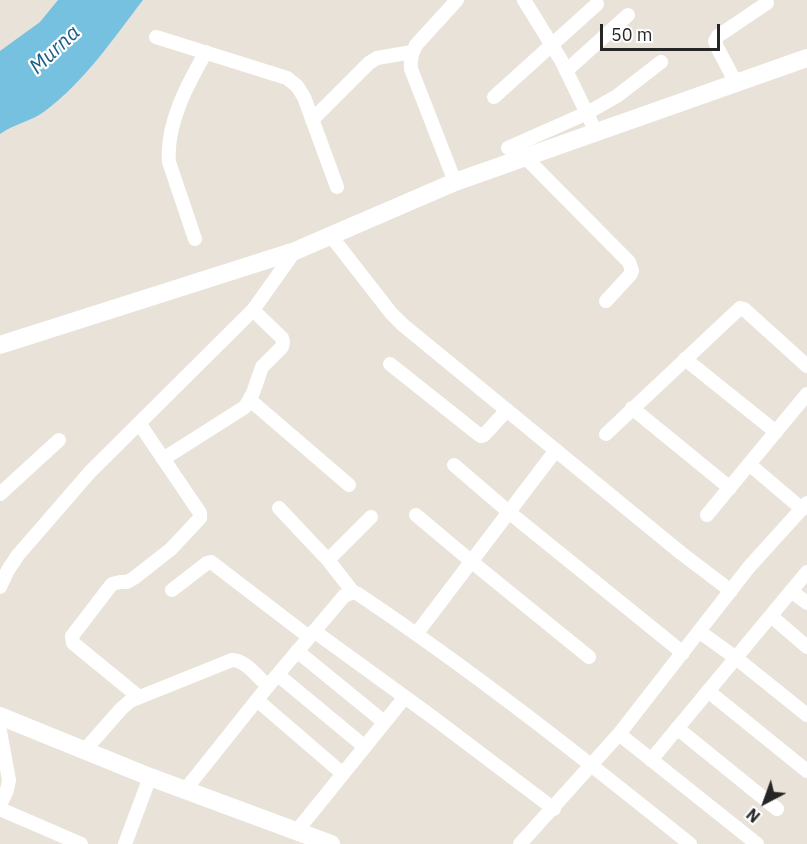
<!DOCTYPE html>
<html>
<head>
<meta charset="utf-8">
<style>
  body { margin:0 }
  #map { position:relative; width:807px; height:844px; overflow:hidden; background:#e8e2d9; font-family:"IBM Plex Sans",sans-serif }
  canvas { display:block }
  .north { position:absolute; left:735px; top:772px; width:60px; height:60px; -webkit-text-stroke:4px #fff; paint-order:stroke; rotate:221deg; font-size:16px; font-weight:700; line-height:24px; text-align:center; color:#262626 }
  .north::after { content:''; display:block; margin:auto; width:21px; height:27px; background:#262626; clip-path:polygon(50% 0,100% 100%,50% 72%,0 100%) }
  .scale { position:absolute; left:600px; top:24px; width:120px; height:27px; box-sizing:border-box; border:3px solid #262626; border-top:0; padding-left:8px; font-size:18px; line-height:21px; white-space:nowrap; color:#262626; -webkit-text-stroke:4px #fff; paint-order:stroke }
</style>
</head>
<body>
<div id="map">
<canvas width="807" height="844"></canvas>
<div class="north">N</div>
<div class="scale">50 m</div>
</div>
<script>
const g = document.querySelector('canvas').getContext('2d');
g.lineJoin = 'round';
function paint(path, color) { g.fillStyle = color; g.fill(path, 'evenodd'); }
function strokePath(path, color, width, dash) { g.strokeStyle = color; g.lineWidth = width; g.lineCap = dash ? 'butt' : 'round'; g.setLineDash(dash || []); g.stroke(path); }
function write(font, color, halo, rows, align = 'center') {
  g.font = font + ' "IBM Plex Sans",sans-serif'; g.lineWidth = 4.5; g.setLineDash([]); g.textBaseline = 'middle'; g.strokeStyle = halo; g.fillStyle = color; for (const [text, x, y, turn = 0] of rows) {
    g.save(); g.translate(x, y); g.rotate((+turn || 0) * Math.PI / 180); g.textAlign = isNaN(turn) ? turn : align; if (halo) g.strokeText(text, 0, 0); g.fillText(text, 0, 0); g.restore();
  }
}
paint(new Path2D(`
  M58,0H143C113,39 85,81 45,111C32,121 14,124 0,134V51L40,22Z`), '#76c1e0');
strokePath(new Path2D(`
  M524,0L561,60L596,132
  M156,37L287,78L297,86L304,97L337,187
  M566,71L628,15
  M736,83L717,47L715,41L718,36L767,3
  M494,97L597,4
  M312,120L369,63L377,58L412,52
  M508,148L587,113L617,96L661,62
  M525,157L629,262L632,271L630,275L606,301
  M455,182L411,69C410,59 412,53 416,45L457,0
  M331,236L391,313L403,325L681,553L731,591
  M195,239L169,162C166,124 187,85 206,52
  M685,359L776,432
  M390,364L478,434L481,436L484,435L507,410
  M250,400L349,485
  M632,408L730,488
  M139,423L200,513V518L171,549L134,578L127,582H120L112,584L72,636L73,643L139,697
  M606,434L740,308L744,309L807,366
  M163,459L245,407L253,393L262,367L282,347L283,342L282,338L253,310
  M749,464L802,509
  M454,465L510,513L683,653
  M0,494L59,440
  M279,508L328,560L353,592
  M416,515L472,562L589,657
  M707,515L807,394
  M328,560L371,517
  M0,587L8,570L18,555L90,472L253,310L295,251
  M172,590L207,563L211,562L309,637
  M791,591L807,603
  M771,616L807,647
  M314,631L431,716L554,809
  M700,632L736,658L807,715
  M417,633L556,450
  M297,651L384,722
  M278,675L365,747
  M708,691L807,771
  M257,700L343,774
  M677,728L777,809
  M0,731L9,780L7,790L0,805
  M619,734L757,844
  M84,751L121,709L130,701L232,660C246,660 258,678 268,686
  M651,760L807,572
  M185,790L268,686L344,596L353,592L358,594C473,671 582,757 690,844
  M0,809L81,844
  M296,832L405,697
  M125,844L150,777
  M520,844L619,734L749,567L807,503`), '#fff', 14);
strokePath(new Path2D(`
  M0,345L295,251L455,182L807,58
  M0,716L150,777L331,844`), '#fff', 18);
write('italic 21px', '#1b5e86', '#fff', [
  ["Murna",55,50,-43]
]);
</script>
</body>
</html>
